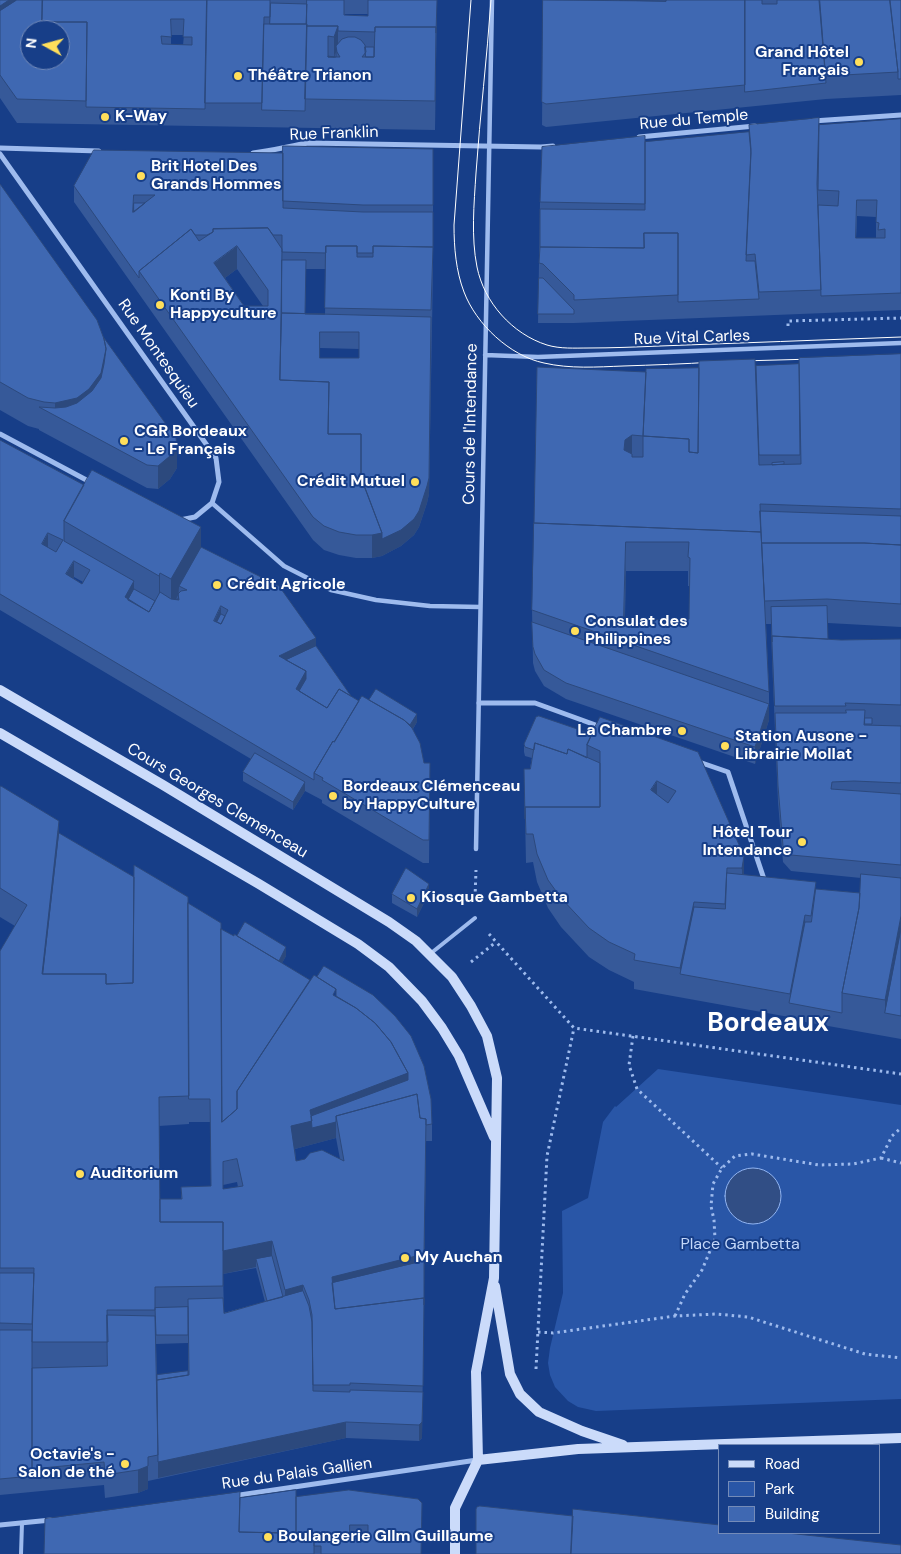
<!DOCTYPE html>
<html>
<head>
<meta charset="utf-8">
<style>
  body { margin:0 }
  #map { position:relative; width:901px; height:1554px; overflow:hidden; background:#173e88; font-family:"DM Sans",sans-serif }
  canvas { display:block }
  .legend { position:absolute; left:718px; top:1444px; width:162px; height:90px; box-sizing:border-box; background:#173e88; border:1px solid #748bb8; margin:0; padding:6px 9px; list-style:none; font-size:15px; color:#fff }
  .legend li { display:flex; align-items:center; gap:10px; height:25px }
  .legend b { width:25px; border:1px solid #748bb8 }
  .north { position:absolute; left:20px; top:20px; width:50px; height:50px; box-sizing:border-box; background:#173e88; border:1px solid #748bb8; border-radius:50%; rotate:277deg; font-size:14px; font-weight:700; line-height:20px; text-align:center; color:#fff }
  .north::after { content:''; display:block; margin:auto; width:18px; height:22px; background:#ffdf5b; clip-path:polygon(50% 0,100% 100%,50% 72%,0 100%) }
</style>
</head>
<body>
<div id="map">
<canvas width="901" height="1554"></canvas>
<ul class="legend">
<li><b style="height:6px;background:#cbdbfa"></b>Road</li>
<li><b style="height:14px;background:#2956a7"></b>Park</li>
<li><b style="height:14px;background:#3f68b2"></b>Building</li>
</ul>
<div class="north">N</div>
</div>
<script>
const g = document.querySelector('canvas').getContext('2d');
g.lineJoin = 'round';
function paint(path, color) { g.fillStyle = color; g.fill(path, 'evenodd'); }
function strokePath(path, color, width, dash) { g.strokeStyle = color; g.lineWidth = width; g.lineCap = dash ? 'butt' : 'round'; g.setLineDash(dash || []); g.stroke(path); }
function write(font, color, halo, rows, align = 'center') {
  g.font = font + ' "DM Sans",sans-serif'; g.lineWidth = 4; g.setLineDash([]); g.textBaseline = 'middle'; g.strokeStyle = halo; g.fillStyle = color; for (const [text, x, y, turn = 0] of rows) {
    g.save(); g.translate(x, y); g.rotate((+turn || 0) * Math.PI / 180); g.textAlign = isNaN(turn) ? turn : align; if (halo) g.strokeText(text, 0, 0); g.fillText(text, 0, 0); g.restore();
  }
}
paint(new Path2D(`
  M658,1069L901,1105V1399L596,1411L578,1407L568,1401L555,1387L550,1375L548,1363L550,1348L563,1293L562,1211L588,1198L603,1122L615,1106L616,1107Z`), '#2956a7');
const water = new Path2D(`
  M725 1196a28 28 0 1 1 56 0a28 28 0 1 1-56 0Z`);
paint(water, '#314e85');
strokePath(water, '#91b4f1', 1);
strokePath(new Path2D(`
  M788,326V321L901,318
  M475,898L476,870
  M489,934L574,1028L901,1074
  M471,962L496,942
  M633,1036L629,1065L637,1089L722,1168
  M881,1158L901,1163
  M675,1316L685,1294L702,1270L715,1239L714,1220L711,1206L713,1184L722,1168L735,1156L752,1154L819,1165L853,1164L881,1158L892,1136L901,1128
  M538,1332L553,1333L675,1316L717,1314L748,1317L865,1354L901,1358
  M536,1369L547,1156L574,1028`), '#9ebbee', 3, [2.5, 4]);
strokePath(new Path2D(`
  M430,954L475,918
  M21,1554L22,1523`), '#9ebbee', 4);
strokePath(new Path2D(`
  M485,355L538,357L901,343
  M212,503L284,566L331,590L376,600L430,606L480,607
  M476,849L492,0`), '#9ebbee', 4.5);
strokePath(new Path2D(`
  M813,121L901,115
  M639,137L755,126
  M0,148L99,151
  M253,153C272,151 290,146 308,143L541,147L553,146
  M0,154L216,458L219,482L212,503L195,517L180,520
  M0,434L92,483
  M479,703H535L601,727
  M699,762L728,772L765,882
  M233,1496L477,1460
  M0,1525L51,1520`), '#9ebbee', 5);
strokePath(new Path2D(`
  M0,690L163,785L389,922L416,941L452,977L471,1006L487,1036L497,1078L494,1278L476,1372L478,1460L455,1508V1554
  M0,733L259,884L358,944L389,967L422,1001L442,1028L459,1056L494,1137
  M495,1286L510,1374L520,1394L539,1412L582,1431L623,1445
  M478,1460L578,1449L901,1438`), '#cbdbfa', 10);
strokePath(new Path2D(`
  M471,0L454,225C454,248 456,271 464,292C476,324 510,356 544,363C570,369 597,367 623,366C653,365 684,364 714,362
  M491,0C487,58 480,115 476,173C474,204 471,237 477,267C484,302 512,334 547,345C560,349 575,348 588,348C612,348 636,347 660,346C740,343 821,340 901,337
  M741,361L814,359`), '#fff', 1);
paint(new Path2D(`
  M0,0H437L435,130L17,123L0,98ZM345,14H368V16L345,15ZM171,35H184L183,45L171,44Z
  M543,0H901V95L826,99L546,127L542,125Z
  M901,119V310L574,323V322V323H538L540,202L645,142L819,125ZM857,216L876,217V238H856Z
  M433,149V270L429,494L427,503L419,527L414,535L401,546L382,556L372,558H356L339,555L324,550L313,540L74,202V186L283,153ZM237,269L263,306H244L225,278ZM306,269H326L325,314H305ZM320,348L359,349V358H320Z
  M0,184L104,338L177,468L170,479L158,489L147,488L39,430V429L28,426L0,410Z
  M901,354V627L828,623V639L841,640L901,639V1039L789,1019V1017L634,989V982L609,970L589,957L561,927L548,908L537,882L533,862L526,863L524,769H530L532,758L525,756L524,752V744L592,734L698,752L744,875L816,889L860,893L861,878L791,871L783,862L778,802L772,659L771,624H766L769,692V720L755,764L566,699L544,686L535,671L533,663L532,610L646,372L699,368L799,364ZM626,571H688V586H689V619L687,621L625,618Z
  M0,440L201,547L316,646L351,696L359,701L369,700L417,722L413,729L424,763H430L429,863H423L322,803V800L305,791L293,810L243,781V772L251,759L0,610ZM74,577L83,582L82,584L73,578Z
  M0,787L59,833L134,877L188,903L221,929L234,936H237L286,956L282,963L432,1124V1141H426L422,1438L419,1441L346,1438L148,1481V1489L138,1493L105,1498L104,1485L0,1495V951L15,926L0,917ZM189,1122H210L211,1186L181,1187V1199H160L159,1126L189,1124ZM336,1138L340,1159L296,1161L295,1149ZM237,1182L238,1187L223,1189V1185ZM256,1268L265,1302L224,1313L223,1274ZM188,1343V1371L157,1375L156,1344Z
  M429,893L417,917L392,903V894Z
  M349,1490L421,1554H44L240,1499L296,1497Z`), '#365999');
paint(new Path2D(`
  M9,0H23L0,35V6Z
  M338,26V54L336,46V59L334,65V37Z
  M436,27V56L435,130V101Z
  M237,246V269L214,286V263Z
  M433,247L429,494L427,503L419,527L414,535L401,546L382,556L372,558V535L429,478Z
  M106,349V377L101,402L55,416V403Z
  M632,435V459L624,450L625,440Z
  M177,445V468L170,479L158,489V466Z
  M201,527V563L179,586L178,603L171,606V579Z
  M48,533V549L42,544Z
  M626,542V571L624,647V618Z
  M74,561V577L66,591V574Z
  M160,573V609L159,603V576Z
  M134,581V598L128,608L125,597Z
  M221,606V622L217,630L214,621Z
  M316,638V655L279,664V656Z
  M306,671V688L296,697V689Z
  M769,704V720L755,764V747Z
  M417,714V722L404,743V735Z
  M657,781V809L651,790Z
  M305,782V791L293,810V802Z
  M59,821V849L42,986V974Z
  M744,856V884L742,897V868Z
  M429,884V893L417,917V909Z
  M694,902V930L680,974V968Z
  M805,915V938L790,1003V994Z
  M901,916V952L885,1013V1036V1000Z
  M286,947V956L275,976V967Z
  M408,1073V1096L336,1116V1138L291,1150V1126L310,1110Z
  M426,1142L422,1438L419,1441V1425L422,1422L424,1298L333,1299L332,1277Z
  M272,1241V1264L256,1259V1267L223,1274V1251Z
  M303,1285V1308L285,1313V1290Z
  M346,1422V1438L158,1478V1462Z
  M148,1466V1489L138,1493V1470Z`), '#2c497d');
const building = new Path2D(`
  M0,0H9L0,6Z
  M17,0H42V22H87L86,101L17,99L0,75V11ZM30,30H60V60H30Z
  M43,0H207L205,109L86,107L87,22H42ZM171,19H184L183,37H192V45L162,44L161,36L171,37Z
  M207,0H270V17H264L262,103H205Z
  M307,0H344V15L368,16V0H437L436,33V27H375V32L338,31V26H307Z
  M543,0L666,1V0H745V85L546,104L542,102Z
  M620,0H666V1Z
  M745,0H762V4H777V0H819L826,83L745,92Z
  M820,0H890L898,72L826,76Z
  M890,0H901V79H898V72Z
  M271,3L307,4L306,24H270Z
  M264,24H307L305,111L262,110Z
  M307,26H338L334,37L328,36V57H340L337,52L336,46L342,39L348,37H355L361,40L365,45L366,52L362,57H374L375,27H436L435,101L305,99Z
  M365,47H374V57H366Z
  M336,50V57H328V56L334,57Z
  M819,118L817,184L821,290L759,292L755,254L746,255L751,149L749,125Z
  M901,119V293L821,296L818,205L838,206L839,191L818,190L819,125ZM857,200H877L876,222L879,223L878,230L885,229V238H856Z
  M749,132L751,153L746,261H755L759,299L678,302V233H644V248L540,247V209L645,210V142Z
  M645,136V204L540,202L542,147Z
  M283,146L433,149V205H363L283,201Z
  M94,150L283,153V208L363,212H433V247L373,246V253H357V246H326V253L282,252V235H273L268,228L213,229V232L207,235H195L191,229L139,271V278L74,186ZM134,195H155L133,212Z
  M0,184L97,320L104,339L106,349L101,373L89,389L77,398L55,403L44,402L28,398L0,382Z
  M134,203H145L134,212Z
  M268,228L282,249L280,380L329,382L328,434H361V477L382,533L372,535H356L339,532L324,526L313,517L139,271L191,229L199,241L213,232V229ZM237,246L268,290V306H244L214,263Z
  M644,233H678V295L574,300V295L543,264L539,263L540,247L644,248Z
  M326,246H357V257H373V246L433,247L431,310L325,308Z
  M282,260H306L305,314H325L282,313Z
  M539,278H543L574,310V314H538Z
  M282,313L431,317L429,478L427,486L419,511L414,519L401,530L382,539V533L361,478V434H328L329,382L280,380ZM320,332H359V358H320Z
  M104,338L176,438L177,445L170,456L158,466L147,465L39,407L55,408L66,407L77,403L92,391L101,378L104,364L106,349Z
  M901,354V509L760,504L761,532L534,523L537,367L646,372L643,436L632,435L625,440L624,450L632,454V457H643V436L689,439V452L698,453L699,361L755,359L759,465L801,464L799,358Z
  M799,364L800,455H759L756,366Z
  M699,368L698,453L689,452V439L643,436L646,369Z
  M0,440L84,485L64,521V541L134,581L125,597L149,612L160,592L171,599L179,600L178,594L181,591L187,590L179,586L201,547L279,586L316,638L279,656L306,671L296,689L327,708L339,689L359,701L334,742L333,741L314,773V780L0,594ZM48,533L63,540L56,552L42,544ZM74,561L90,570L82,584L66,574ZM221,606L228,610L221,624L214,621Z
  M784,462V464L772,465V463Z
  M92,470L201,527L171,579L160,573L159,576L64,521Z
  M760,511L901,516V545L864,543H762Z
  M534,523L761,532L769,692L532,610ZM626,542H689L688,557L690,558L689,619H687V621L624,618Z
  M762,543H864L901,545V604L827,599L765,601Z
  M134,589L155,601L149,612L128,600Z
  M178,594V599H176Z
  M827,606L828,639L772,636V642L771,607Z
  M221,614L225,616L221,624L217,622Z
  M532,622L769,704L755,747L566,683L544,670L535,654L533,647Z
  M772,636L841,640L901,639V705L845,703L846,706H775Z
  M316,646L351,696L339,689L327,708L299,691L306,679V671L286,660Z
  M376,689L417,714L410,725L404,720L369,700Z
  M362,696L404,720L412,728L420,743L424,763H430L429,840H423L322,780L323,778L314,773L333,741L334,742Z
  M846,710H865L864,725L901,726V783L854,781L832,782L831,789L901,794V865L791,855L783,846L778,786L775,713H846Z
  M539,716L592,734L587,745V758L568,749L567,754L535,743L534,750L525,747L524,744L536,717Z
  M600,717L698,752L744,856L742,868H727L725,904L694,902L680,968L634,960L635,954L609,942L589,928L561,898L548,880L537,854L533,834H526L525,807H600V751L587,745ZM657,781L676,791L668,803L651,790Z
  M865,718H872V724H865Z
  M535,743L567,754L568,749L600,763V807H525V819L524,769H530Z
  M255,753L305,782L293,802L243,772Z
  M1,786L59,821L42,974H106V984L133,983L134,865L188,897L189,1093V1096L159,1097L160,1222H223V1286L155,1287V1310H107L108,1342H32L34,1268H0V951L27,905L0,888V787Z
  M59,833L134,877L133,983L106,984V974H43Z
  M406,868L429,884L417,909L392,894Z
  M727,873L816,882L811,916L805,915L790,994L680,974L694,907L725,909Z
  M861,874L901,878V916L885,1000L842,993L859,908Z
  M816,889L860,893L859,908L842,993V1013L789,1003L805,922H811Z
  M188,903L221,923L222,1122L237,1109V1091L314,975L336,989L333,995L356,1008L375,1023L391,1042L408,1073L310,1110L312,1121L291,1126L296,1161L305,1159L310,1153L322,1150L344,1161L336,1116L417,1094L420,1118L426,1119L424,1254L332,1277L335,1309L424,1298L423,1386L350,1383V1385H313L312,1315L309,1300L303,1285L285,1290L272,1241L223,1251V1222H160V1199H182L181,1187L211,1186L210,1099H189ZM237,1159L243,1186L223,1189V1162Z
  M245,922L286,947L279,961L237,936Z
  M221,929L234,936V934L310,980L237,1091V1109L222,1122Z
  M901,929V1016L885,1013Z
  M324,966L373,995L395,1016L411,1036L424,1066L431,1099L432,1124L426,1125V1119L420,1118L417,1094L336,1116V1122L312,1128L311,1116L408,1080V1073L391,1042L375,1023L356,1008L336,996V989L317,977Z
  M272,1256L283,1297L267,1301L256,1259Z
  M424,1261V1305V1298L335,1309L332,1283Z
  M0,1273H34L32,1324L0,1323Z
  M303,1291L309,1306L312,1322L313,1391L350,1392V1390L423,1392L422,1422L419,1425L346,1422L158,1462L157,1380L189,1375L188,1299L223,1298L224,1313Z
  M188,1307V1335H156L155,1308Z
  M107,1315L155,1316L158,1455L148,1457V1466L138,1470L105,1475L104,1462L32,1469V1368L107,1366Z
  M0,1330H32V1476L0,1479Z
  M188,1371V1375L157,1380V1375Z
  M296,1490V1533L239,1532L240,1498Z
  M349,1490L418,1499L422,1503L421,1554H321V1546H314V1534L296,1533V1497ZM350,1525H368V1539L350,1538Z
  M240,1492L239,1532L314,1534V1554H44L45,1519Z
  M480,1506L573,1516L571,1554H476V1509L477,1507Z
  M573,1509L720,1525V1533H787L901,1545V1554H571Z`);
paint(building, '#3f68b2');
strokePath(building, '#2c497d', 1);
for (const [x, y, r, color] of [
  [859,62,5,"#ffdf5b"],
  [238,76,5,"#ffdf5b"],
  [105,117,5,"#ffdf5b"],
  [141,176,5,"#ffdf5b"],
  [160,305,5,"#ffdf5b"],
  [124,441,5,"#ffdf5b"],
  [415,482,5,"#ffdf5b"],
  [217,585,5,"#ffdf5b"],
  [575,631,5,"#ffdf5b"],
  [682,731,5,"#ffdf5b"],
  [725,746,5,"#ffdf5b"],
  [333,796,5,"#ffdf5b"],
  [802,842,5,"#ffdf5b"],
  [411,898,5,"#ffdf5b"],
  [80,1174,5,"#ffdf5b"],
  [405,1258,5,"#ffdf5b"],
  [125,1464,5,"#ffdf5b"],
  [268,1537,5,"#ffdf5b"]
]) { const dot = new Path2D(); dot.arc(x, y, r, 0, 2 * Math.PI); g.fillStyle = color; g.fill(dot); strokePath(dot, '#173e88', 2); }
write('bold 16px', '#fff', '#173e88', [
  ["Grand Hôtel",849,53,"right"],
  ["Français",849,71,"right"],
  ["Théâtre Trianon",248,76],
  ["K-Way",115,117],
  ["Brit Hotel Des",151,167],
  ["Grands Hommes",151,185],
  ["Konti By",170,296],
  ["Happyculture",170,314],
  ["CGR Bordeaux",134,432],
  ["- Le Français",134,450],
  ["Crédit Mutuel",405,482,"right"],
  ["Crédit Agricole",227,585],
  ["Consulat des",585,622],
  ["Philippines",585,640],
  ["La Chambre",672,731,"right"],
  ["Station Ausone -",735,737],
  ["Librairie Mollat",735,755],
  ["Bordeaux Clémenceau",343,787],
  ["by HappyCulture",343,805],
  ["Hôtel Tour",792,833,"right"],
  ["Intendance",792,851,"right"],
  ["Kiosque Gambetta",421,898],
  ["Auditorium",90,1174],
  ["My Auchan",415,1258],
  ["Octavie's -",115,1455,"right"],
  ["Salon de thé",115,1473,"right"],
  ["Boulangerie Gllm Guillaume",278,1537]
], 'left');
write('16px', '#fff', '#173e88', [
  ["Rue du Temple",694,120,-5],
  ["Rue Franklin",334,134,-2],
  ["Rue Vital Carles",692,338,-2],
  ["Rue Montesquieu",158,354,55],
  ["Cours de l'Intendance",471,424,-89],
  ["Cours Georges Clemenceau",217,801,31],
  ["Rue du Palais Gallien",297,1474,-8]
]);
write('16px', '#c4d8fa', '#173e88', [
  ["Place Gambetta",740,1245]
]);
write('bold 26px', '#fff', '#173e88', [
  ["Bordeaux",768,1024]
]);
</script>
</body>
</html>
